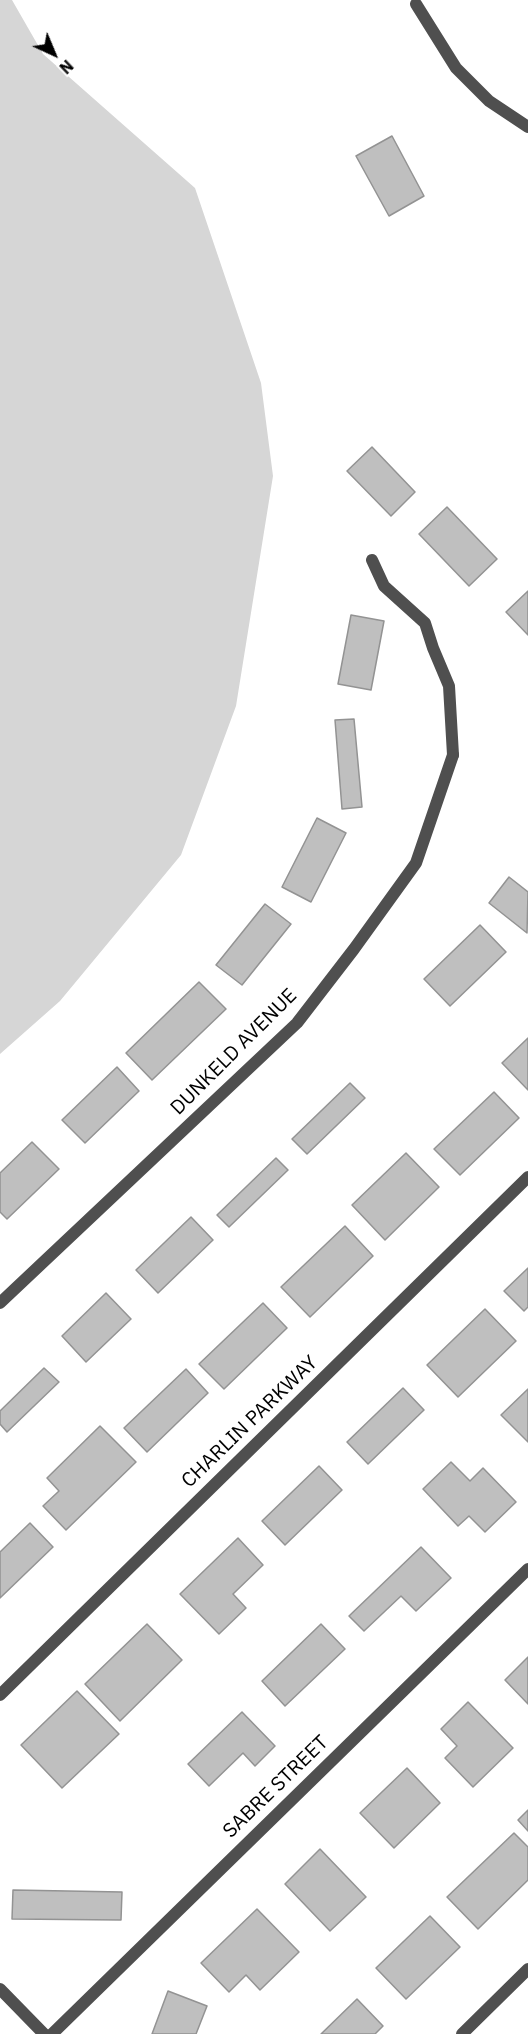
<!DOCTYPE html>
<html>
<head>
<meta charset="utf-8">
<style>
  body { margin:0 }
  #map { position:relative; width:528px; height:2034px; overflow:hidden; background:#fff; font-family:"IBM Plex Sans",sans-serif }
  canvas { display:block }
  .north { position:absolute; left:24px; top:24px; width:60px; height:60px; -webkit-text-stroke:4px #fff; paint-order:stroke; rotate:136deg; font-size:16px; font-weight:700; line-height:24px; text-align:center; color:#000 }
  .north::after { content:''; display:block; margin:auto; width:21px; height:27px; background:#000; clip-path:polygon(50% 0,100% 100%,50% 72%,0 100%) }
</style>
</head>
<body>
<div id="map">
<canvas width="528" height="2034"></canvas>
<div class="north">N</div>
</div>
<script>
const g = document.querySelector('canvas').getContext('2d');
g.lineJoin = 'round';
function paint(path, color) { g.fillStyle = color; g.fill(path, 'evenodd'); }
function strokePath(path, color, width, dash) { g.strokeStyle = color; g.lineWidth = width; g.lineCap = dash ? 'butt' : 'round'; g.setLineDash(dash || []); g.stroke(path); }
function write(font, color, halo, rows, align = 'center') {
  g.font = font + ' "IBM Plex Sans",sans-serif'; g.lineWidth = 6; g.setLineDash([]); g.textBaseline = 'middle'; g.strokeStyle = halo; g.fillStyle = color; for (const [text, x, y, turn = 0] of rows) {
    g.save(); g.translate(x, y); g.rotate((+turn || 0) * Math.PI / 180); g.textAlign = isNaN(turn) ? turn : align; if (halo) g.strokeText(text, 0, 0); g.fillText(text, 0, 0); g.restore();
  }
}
paint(new Path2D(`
  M0,0H12L43,54L195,188L261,383L273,476L236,706L181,855L60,1001L0,1054Z`), '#d6d6d6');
const building = new Path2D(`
  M392,136L424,196L389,216L356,156Z
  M372,447L415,492L391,516L347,471Z
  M447,507L497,559L469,586L419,534Z
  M528,591V635L506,612Z
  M351,615L384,621L371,690L338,684Z
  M354,719L362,807L342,809L335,720Z
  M317,818L346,833L311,902L282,887Z
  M509,877L528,892L527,933L489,903Z
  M265,904L291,924L242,985L216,965Z
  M480,925L506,952L450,1006L424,979Z
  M199,982L226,1009L152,1080L126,1053Z
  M528,1038V1090L502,1063Z
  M117,1067L139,1091L85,1143L62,1120Z
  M350,1083L365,1098L307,1154L292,1139Z
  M494,1092L519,1118L460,1175L434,1149Z
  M32,1142L59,1169L7,1219L0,1212V1173Z
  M406,1153L439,1187L385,1240L352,1205Z
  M276,1158L288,1170L229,1227L217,1215Z
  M191,1217L213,1240L158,1293L136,1270Z
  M345,1226L373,1256L310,1317L281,1287Z
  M528,1268V1307L524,1311L504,1291Z
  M106,1293L131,1319L86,1362L62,1336Z
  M263,1303L287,1328L224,1389L199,1364Z
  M485,1309L516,1341L458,1397L427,1365Z
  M44,1368L59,1382L7,1432L0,1424V1411Z
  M186,1369L208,1393L147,1452L124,1428Z
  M403,1388L424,1410L368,1464L347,1442Z
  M528,1389V1442L501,1415Z
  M100,1426L136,1462L66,1530L43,1506L59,1491L47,1478Z
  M451,1462L470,1481L483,1468L516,1502L485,1532L469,1516L458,1526L423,1489Z
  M319,1466L342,1490L285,1545L262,1521Z
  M30,1523L53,1547L0,1598V1552Z
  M238,1538L263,1565L233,1594L246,1608L219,1634L180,1594Z
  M421,1547L451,1578L416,1611L401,1596L364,1631L349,1616Z
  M147,1624L182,1660L120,1721L85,1684Z
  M321,1624L345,1649L285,1706L262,1681Z
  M528,1657V1704L505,1680Z
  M77,1691L119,1734L62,1788L21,1745Z
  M468,1702L513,1748L473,1787L445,1758L457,1746L441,1729Z
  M242,1712L275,1746L255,1766L243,1753L209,1786L188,1764Z
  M407,1768L440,1803L394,1848L360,1813Z
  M528,1810V1831L518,1820Z
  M514,1833L528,1847V1880L478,1929L447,1897Z
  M320,1849L366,1897L330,1931L285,1884Z
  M13,1890L122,1892L121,1920L12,1919Z
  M257,1909L299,1952L260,1990L246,1975L229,1992L201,1963Z
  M430,1916L460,1947L406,1999L376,1968Z
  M168,1991L207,2006L196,2034H152Z
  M357,1999L383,2026L375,2034H321Z`);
paint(building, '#bfbfbf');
strokePath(building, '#939393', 1.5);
strokePath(new Path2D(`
  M416,4L456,68L489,101L528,127
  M372,560L384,586L425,623L433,648L449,686L453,755`), '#4f4f4f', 12);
strokePath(new Path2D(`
  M0,1303L297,1023L354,949L416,863L453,755
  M0,1695L528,1177
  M0,1989L44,2034
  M52,2034L528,1569
  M462,2034L528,1969`), '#4f4f4f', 12);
write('20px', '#000', '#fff', [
  ["DUNKELD AVENUE",234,1052,-45],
  ["CHARLIN PARKWAY",250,1422,-44],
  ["SABRE STREET",276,1787,-44]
]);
</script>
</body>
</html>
